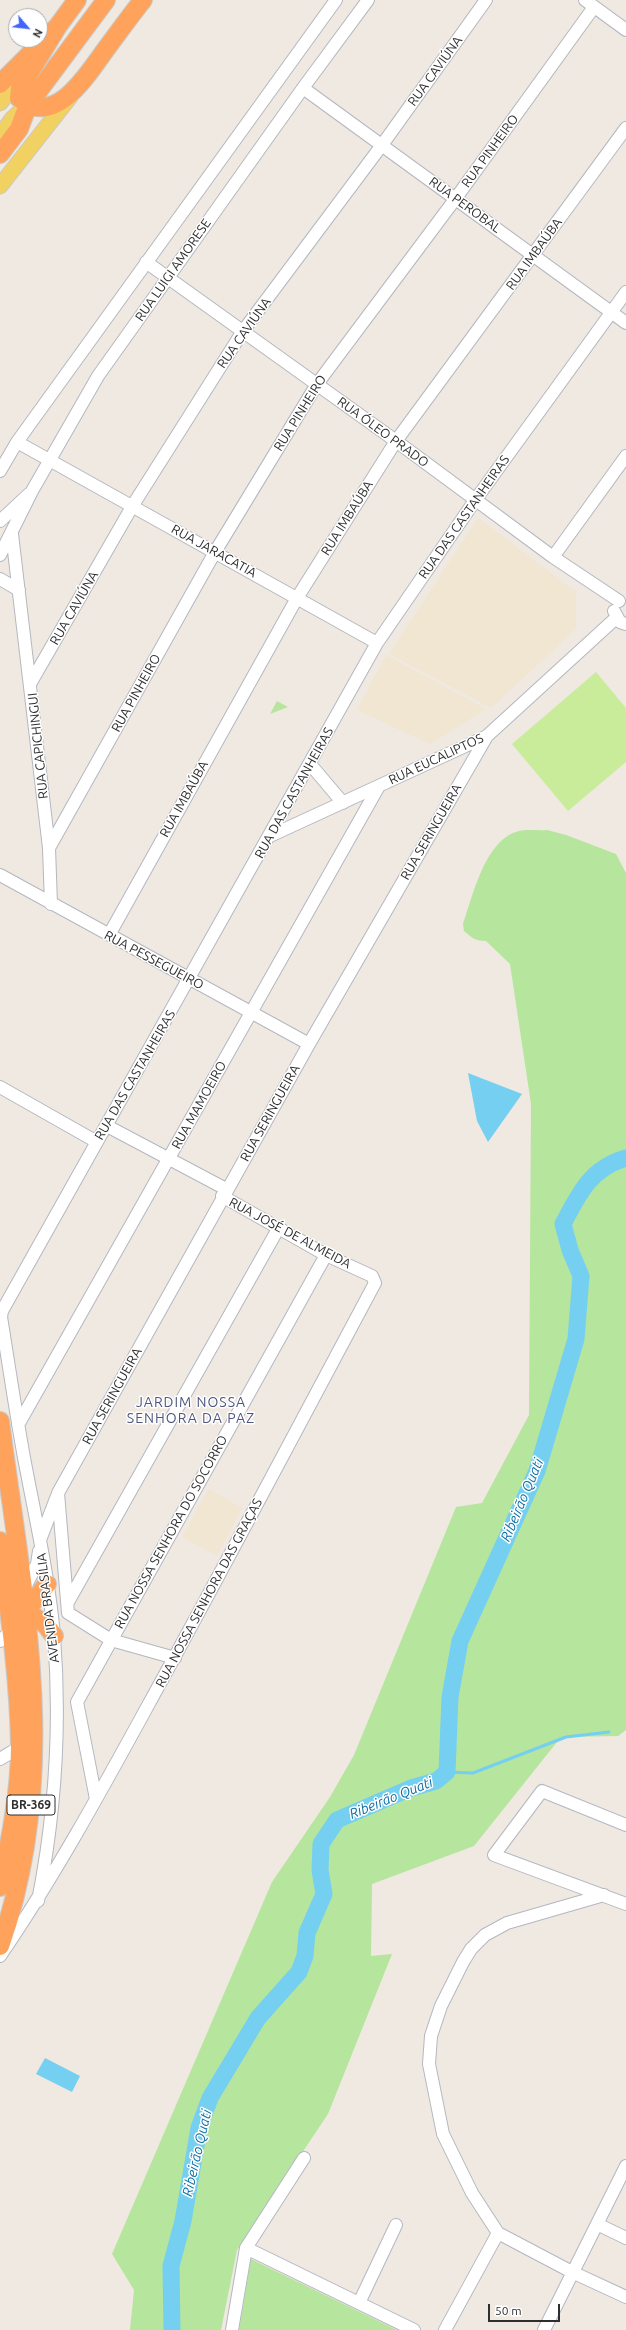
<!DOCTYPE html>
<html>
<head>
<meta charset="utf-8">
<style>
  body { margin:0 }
  #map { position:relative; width:626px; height:2330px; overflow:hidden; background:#efe9e1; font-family:Ubuntu,sans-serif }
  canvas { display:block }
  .north { position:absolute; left:8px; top:8px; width:40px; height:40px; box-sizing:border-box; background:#fff; border:1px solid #ababab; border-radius:50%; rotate:118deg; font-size:11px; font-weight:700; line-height:16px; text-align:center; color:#2e2e2e }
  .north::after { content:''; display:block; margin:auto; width:14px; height:18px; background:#4264fb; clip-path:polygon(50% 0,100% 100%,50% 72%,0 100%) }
  .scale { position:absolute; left:488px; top:2304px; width:72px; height:18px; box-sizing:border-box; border:2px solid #2e2e2e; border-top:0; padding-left:5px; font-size:12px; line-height:14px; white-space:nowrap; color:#2e2e2e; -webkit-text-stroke:3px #fff; paint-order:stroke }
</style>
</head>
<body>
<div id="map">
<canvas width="626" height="2330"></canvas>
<div class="north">N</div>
<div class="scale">50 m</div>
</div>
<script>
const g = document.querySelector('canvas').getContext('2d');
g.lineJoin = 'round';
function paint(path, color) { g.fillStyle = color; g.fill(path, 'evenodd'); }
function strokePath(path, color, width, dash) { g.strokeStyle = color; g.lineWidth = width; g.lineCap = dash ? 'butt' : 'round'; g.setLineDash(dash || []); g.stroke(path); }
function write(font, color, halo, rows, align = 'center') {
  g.font = font + ' Ubuntu,sans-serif'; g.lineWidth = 3; g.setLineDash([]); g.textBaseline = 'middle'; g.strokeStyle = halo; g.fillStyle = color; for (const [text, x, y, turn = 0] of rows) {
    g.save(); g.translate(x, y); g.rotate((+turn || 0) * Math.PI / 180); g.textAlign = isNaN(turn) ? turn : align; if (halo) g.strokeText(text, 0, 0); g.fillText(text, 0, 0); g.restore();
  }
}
paint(new Path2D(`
  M478,518L576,592V629L491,708L389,654Z
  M386,655L486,709L430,744L357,710Z
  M209,1489L242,1508L217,1556L182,1537Z`), '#f0e6d1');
paint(new Path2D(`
  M277,701L288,707L270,714Z
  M547,830L566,835L616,854L626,873V1730L618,1736L561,1737L474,1846L372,1884L371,1956L392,1954L328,2114L237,2250L221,2330H130L134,2290L112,2254L272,1882L330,1797L354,1755L456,1507L482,1503L529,1415L531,1104L510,964L486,941C476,941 472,938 464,931L463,924C473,896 485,839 519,831C528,829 538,831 547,830Z
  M251,2259L397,2330H239Z`), '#b6e59e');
paint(new Path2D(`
  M596,672L626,708V762L568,811L512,744Z`), '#c9ec9a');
paint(new Path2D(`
  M468,1073L522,1094L488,1142L477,1121Z
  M45,2058L80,2076L72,2092L36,2074Z`), '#75cff0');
strokePath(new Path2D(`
  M447,1772L473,1773L566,1737L609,1732`), '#75cff0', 3);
strokePath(new Path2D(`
  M172,2330L171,2266L183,2221L199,2128L210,2098L258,2018L299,1972L305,1956L307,1933L324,1894L320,1870L321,1844L337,1820L411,1788L436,1781L447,1772L450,1697L460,1641L537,1471L576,1339L581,1276L570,1250L563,1224C579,1193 591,1168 626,1158`), '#75cff0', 17);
const minor = new Path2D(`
  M585,0L626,30
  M303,88L626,323
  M146,262L396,441L553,557L619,601
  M17,442L377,643
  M0,471L17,442L336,0
  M0,521L29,494
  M12,534L49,848L51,904
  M0,555L32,491L98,376L303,88L368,0
  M553,557L626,456
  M0,579L19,590
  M614,611L620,622L626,624
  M30,684L133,505L243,331L382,145L486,0
  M310,764L343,803
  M270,836L487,736L616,618
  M49,848L215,552L317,384L456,198L594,7
  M0,875L309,1044
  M109,935L297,598L396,441L626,128
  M0,1087L97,1142
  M107,1126L226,1189
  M18,1425L379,786
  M40,1540L57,1496
  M23,1591L37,1564L39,1551
  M68,1602L278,1229
  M0,1641L15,1627
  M175,1658L111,1640L68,1613L58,1493L309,1044L487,736
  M0,1759L20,1747
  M96,1799L77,1702L326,1255
  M626,1825L542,1791L494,1855L626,1904
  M604,1895L507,1923L485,1935L471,1949L463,1962L441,2006L431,2036L429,2064L443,2134L472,2193L498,2233L572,2272L626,2297
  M38,1901C55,1815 61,1725 54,1636C49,1578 36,1521 25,1463C16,1415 9,1366 1,1317L2,1311L377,643L476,499L626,292
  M0,1956C54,1877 100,1793 146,1709C224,1568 299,1425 375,1283L372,1276L326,1255L222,1196
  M597,2224L626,2238
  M246,2248L414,2330
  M359,2303L396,2225
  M232,2330L246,2248L304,2158
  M445,2330L498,2233
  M544,2330L626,2166`);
const major = new Path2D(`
  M0,103L23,73
  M0,136L12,119L27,105
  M0,186L70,97`);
const highway = new Path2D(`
  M58,26L20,88L19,98C55,129 87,75 106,49C118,33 130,16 143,0
  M0,84L58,26L77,0
  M0,154L19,129L28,105L106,0
  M0,1421C23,1598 62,1771 0,1946
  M0,1541C9,1609 19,1678 20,1746C20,1793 10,1842 0,1887
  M26,1611L46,1625L54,1636
  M26,1611L47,1584`);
strokePath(minor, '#b4b7c1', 14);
strokePath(major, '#c9c9c9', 17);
strokePath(highway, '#c9c9c9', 20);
strokePath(minor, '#fff', 12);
strokePath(major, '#f2d163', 15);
strokePath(highway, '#ffa35c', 18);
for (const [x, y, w] of [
  [31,1805,48]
]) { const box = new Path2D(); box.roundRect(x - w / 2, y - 10, w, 20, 3); g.fillStyle = '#fff'; g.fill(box); strokePath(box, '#2e2e2e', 1); }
write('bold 12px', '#2e2e2e', null, [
  ["BR-369",31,1805]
]);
write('13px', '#2e2e2e', '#fff', [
  ["RUA CAVIÚNA",435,71,-54],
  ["RUA PINHEIRO",490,151,-54],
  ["RUA PEROBAL",465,205,36],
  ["RUA IMBAÚBA",534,254,-54],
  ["RUA LUIGI AMORESE",173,270,-55],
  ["RUA CAVIÚNA",244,333,-55],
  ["RUA PINHEIRO",300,413,-58],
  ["RUA ÓLEO PRADO",383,432,36],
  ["RUA DAS CASTANHEIRAS",464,517,-55],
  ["RUA IMBAÚBA",347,518,-58],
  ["RUA JARACATIA",214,551,29],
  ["RUA CAVIÚNA",74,608,-60],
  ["RUA PINHEIRO",136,693,-61],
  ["RUA CAPICHINGUI",38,746,-96],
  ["RUA EUCALIPTOS",436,759,-25],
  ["RUA DAS CASTANHEIRAS",294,793,-61],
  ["RUA IMBAÚBA",184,799,-61],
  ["RUA SERINGUEIRA",431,832,-60],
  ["RUA PESSEGUEIRO",154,960,28],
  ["RUA DAS CASTANHEIRAS",135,1075,-60],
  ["RUA MAMOEIRO",199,1105,-61],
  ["RUA SERINGUEIRA",270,1113,-61],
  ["RUA JOSÉ DE ALMEIDA",290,1233,28],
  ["RUA SERINGUEIRA",112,1396,-61],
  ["RUA NOSSA SENHORA DO SOCORRO",171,1532,-61],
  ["RUA NOSSA SENHORA DAS GRAÇAS",209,1593,-62],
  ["AVENIDA BRASÍLIA",48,1608,-97]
]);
g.letterSpacing = '1px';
write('14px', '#4d5680', '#fff', [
  ["JARDIM NOSSA",191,1402],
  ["SENHORA DA PAZ",191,1418]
]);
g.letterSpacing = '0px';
write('italic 14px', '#0d6fa3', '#fff', [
  ["Ribeirão Quati",522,1500,-67],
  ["Ribeirão Quati",391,1798,-22],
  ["Ribeirão Quati",197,2153,-77]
]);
</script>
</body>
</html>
